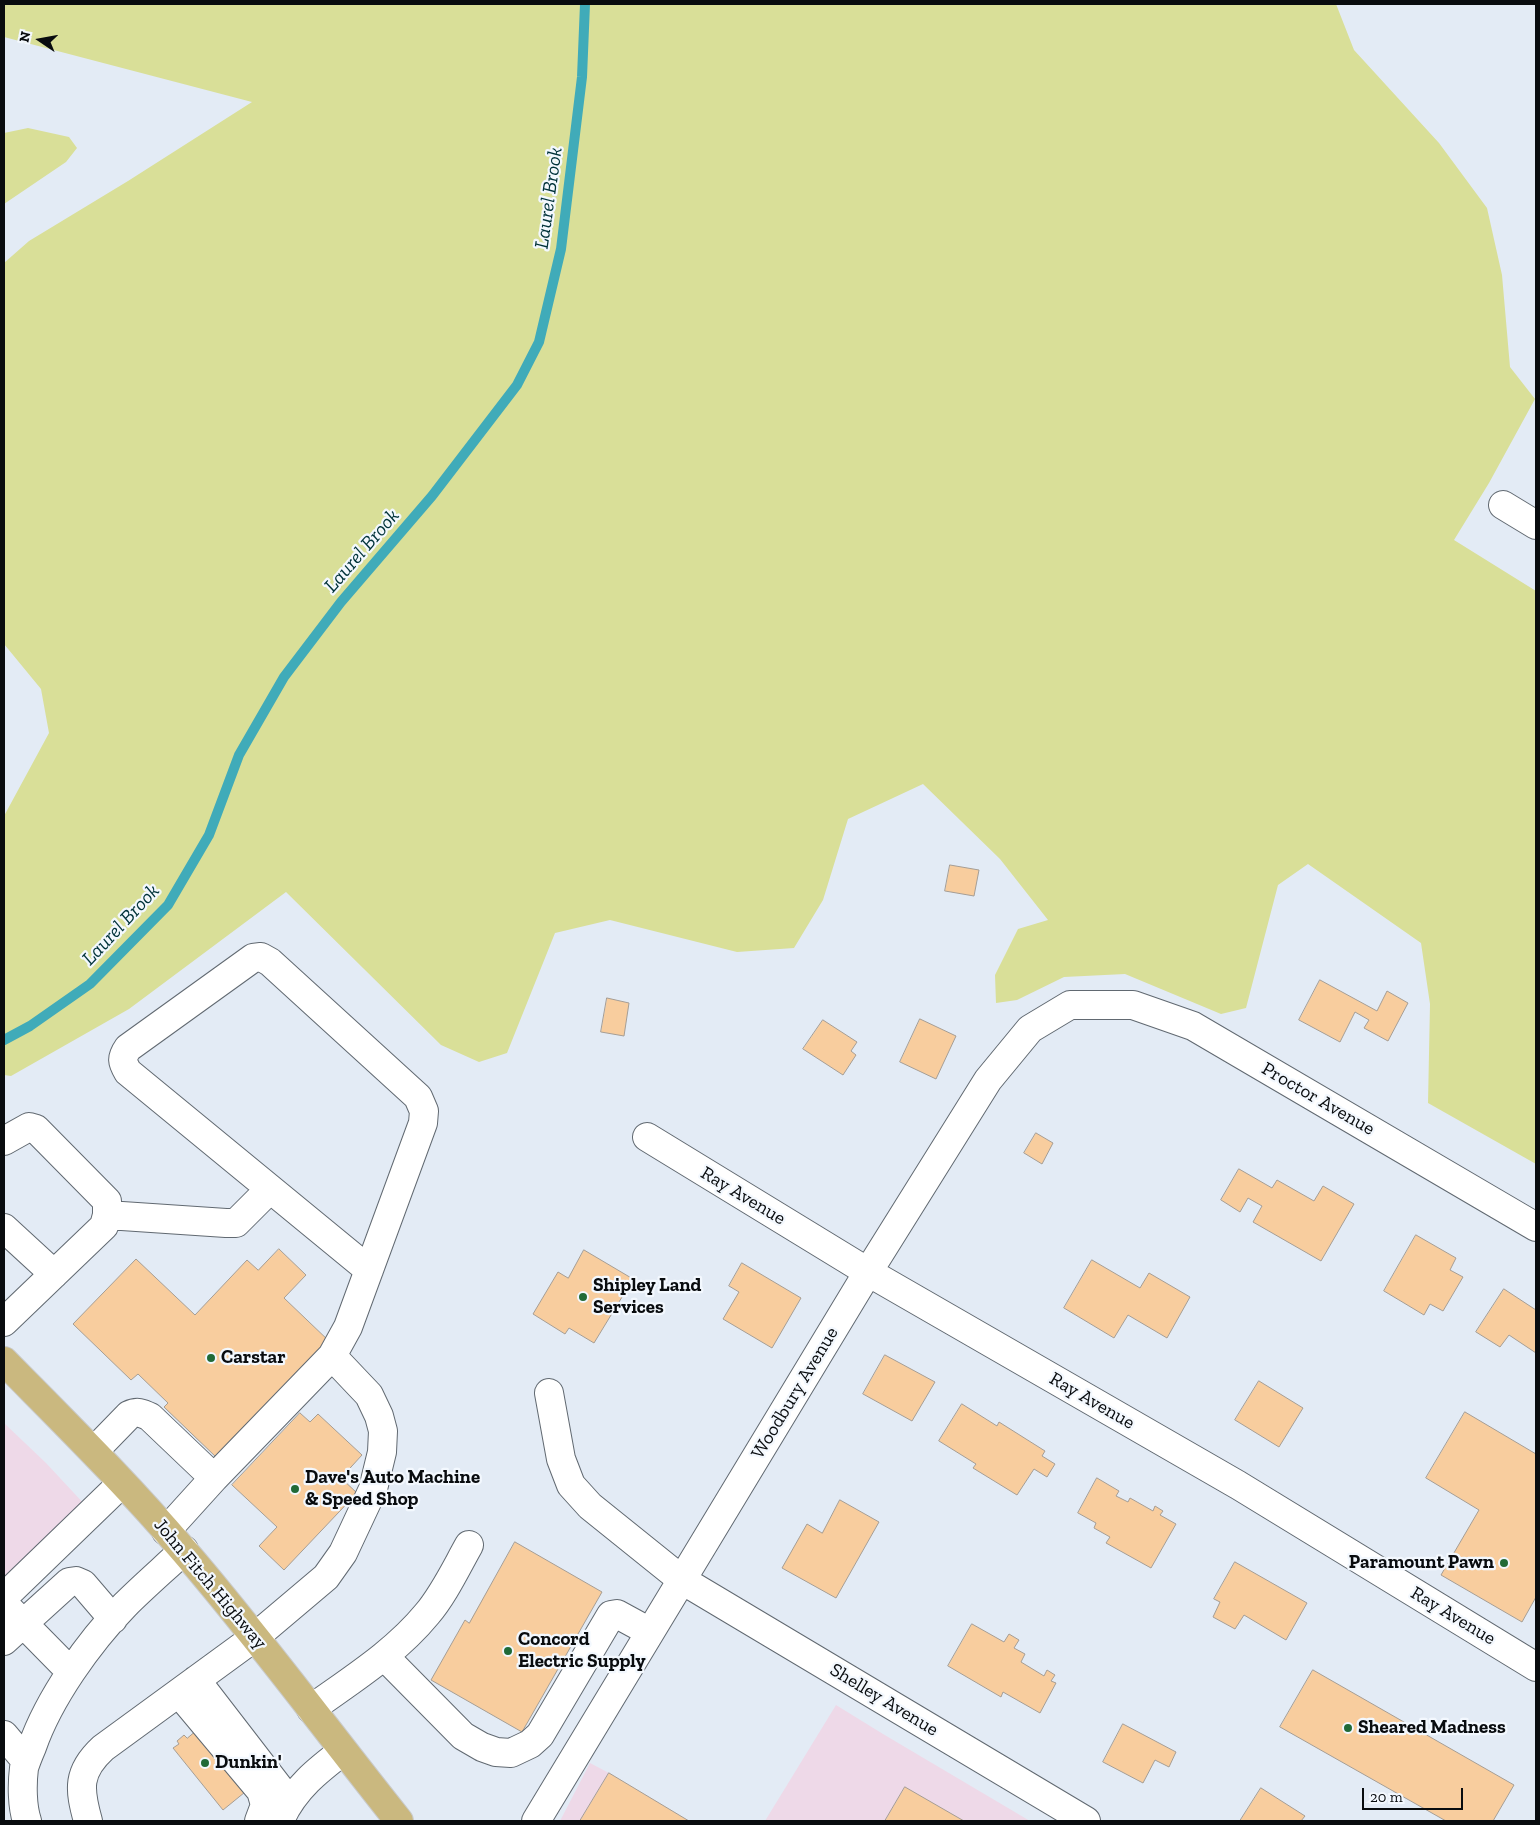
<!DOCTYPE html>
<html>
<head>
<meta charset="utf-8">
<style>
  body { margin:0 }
  #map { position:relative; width:1540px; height:1825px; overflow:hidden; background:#e3ebf5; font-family:"Zilla Slab",serif }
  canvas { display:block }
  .frame { position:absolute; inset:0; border:5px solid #090c0f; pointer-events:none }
  .north { position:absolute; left:15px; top:15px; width:50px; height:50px; -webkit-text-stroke:4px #f3f8fe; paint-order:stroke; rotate:282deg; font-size:14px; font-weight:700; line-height:20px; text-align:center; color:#090c0f }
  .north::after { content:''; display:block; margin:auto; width:18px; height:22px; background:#090c0f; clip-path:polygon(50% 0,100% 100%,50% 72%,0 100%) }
  .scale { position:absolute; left:1362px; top:1788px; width:101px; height:22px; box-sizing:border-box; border:2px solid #090c0f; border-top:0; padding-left:6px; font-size:15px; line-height:18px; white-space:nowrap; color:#090c0f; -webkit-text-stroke:4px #f3f8fe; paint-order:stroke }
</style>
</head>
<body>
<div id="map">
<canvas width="1540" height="1825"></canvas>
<div class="frame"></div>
<div class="north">N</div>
<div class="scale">20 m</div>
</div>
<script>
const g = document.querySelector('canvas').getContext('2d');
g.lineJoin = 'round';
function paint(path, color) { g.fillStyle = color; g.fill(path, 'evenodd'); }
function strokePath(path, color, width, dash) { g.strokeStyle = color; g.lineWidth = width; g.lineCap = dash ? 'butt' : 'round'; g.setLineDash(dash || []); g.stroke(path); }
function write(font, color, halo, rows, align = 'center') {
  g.font = font + ' "Zilla Slab",serif'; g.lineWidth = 4.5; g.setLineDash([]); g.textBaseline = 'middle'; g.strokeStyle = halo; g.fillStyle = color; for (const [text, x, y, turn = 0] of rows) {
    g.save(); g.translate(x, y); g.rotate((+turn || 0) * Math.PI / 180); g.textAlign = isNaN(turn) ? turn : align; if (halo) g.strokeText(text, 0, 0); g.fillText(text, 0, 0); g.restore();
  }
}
paint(new Path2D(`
  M4,1423L46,1463L101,1522L4,1617Z
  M836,1705L883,1734L1030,1821H765Z
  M590,1763L609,1773L689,1821H560Z`), '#eed9e8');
paint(new Path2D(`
  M4,4H1336L1354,50L1439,143L1487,208L1502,275L1510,367L1535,399L1489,483L1454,540L1536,591V1164L1428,1103L1430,1004L1421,943L1308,864L1278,885L1246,1008L1221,1014L1125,974L1064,977L1017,1000L996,1003L995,975L1018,929L1048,920L1000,859L923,784L848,819L823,900L794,948L737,952L610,920L555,933L507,1053L479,1062L441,1045L286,892L129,1009L11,1076L4,1075V816L49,733L41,689L4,644V263L29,241L128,181L252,102L4,37Z
  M28,128L69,137L77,148L66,162L4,204V133Z`), '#d9df98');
strokePath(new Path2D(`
  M4,1040L30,1026L90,984L168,905L209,835L239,755L284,677L341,602L432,496L517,385L539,342L561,249L582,77L585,4`), '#40abb9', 10);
const building = new Path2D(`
  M950,865L979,870L974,896L945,891Z
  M1320,980L1377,1011L1387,991L1408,1003L1388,1041L1364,1028L1369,1020L1355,1012L1340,1042L1299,1020Z
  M607,998L629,1003L624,1036L601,1032Z
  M920,1019L956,1036L936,1079L900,1062Z
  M823,1020L857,1042L851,1051L856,1055L843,1075L803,1049Z
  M1036,1133L1053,1143L1042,1164L1024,1153Z
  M1239,1169L1272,1188L1277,1180L1314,1201L1323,1186L1354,1204L1321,1261L1253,1222L1262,1206L1248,1198L1240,1212L1221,1200Z
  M1416,1235L1456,1258L1450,1270L1463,1277L1443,1311L1430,1304L1424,1315L1384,1291Z
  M279,1249L306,1275L284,1298L330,1342L217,1458L164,1407L168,1403L138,1374L131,1380L73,1324L136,1259L195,1315L247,1260L258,1270Z
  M584,1250L633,1279L594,1343L569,1328L565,1334L533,1314L558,1272L568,1278Z
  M1092,1260L1140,1288L1149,1273L1190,1297L1167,1338L1128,1315L1114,1338L1064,1308Z
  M742,1263L801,1298L772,1348L723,1319L739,1292L729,1286Z
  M1504,1289L1536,1310V1353L1509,1335L1500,1347L1476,1332Z
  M885,1355L935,1382L912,1421L863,1394Z
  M1259,1381L1303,1408L1279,1447L1235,1420Z
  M962,1404L997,1426L999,1422L1045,1451L1042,1456L1055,1464L1047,1477L1034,1469L1017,1495L973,1468L976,1464L939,1441Z
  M1465,1412L1536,1454V1597L1522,1622L1441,1575L1479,1510L1426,1478Z
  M300,1413L310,1422L318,1414L362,1455L341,1478L357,1493L284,1570L259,1546L277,1527L232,1485Z
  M1097,1478L1119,1491L1116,1496L1128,1502L1130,1498L1153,1511L1155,1506L1163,1511L1160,1515L1176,1524L1151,1568L1106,1543L1110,1537L1094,1528L1096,1523L1078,1513Z
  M840,1500L879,1522L836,1598L782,1568L807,1524L822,1533Z
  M515,1542L602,1592L522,1732L431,1680L465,1620L469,1623Z
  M1235,1562L1307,1603L1286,1640L1244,1615L1235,1629L1213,1617L1220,1602L1214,1599Z
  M972,1624L1004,1642L1009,1634L1019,1640L1014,1648L1025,1654L1021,1662L1044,1676L1047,1670L1055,1675L1051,1681L1056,1683L1040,1713L1003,1692L1001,1697L948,1666Z
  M1313,1670L1514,1785L1493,1821H1446L1280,1727Z
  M1123,1724L1176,1752L1169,1767L1155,1760L1143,1783L1103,1762Z
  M201,1727L250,1788L223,1810L173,1748L179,1744L177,1741L184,1735L187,1738Z
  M609,1773L689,1821H580Z
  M905,1787L964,1821H885Z
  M1261,1788L1305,1816L1301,1821H1240Z`);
paint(building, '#f8cd9e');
strokePath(building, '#a59d94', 1);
const minor = new Path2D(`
  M1503,505L1536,525
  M647,1137L868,1272L1238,1485L1536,1667
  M4,1141L29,1127L36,1129L107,1201V1215L104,1226L4,1322
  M107,1215L226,1223H236L270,1189
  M4,1228L54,1274
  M549,1393L561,1459L571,1485L590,1506L682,1580L1086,1821
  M94,1451L129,1415C137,1411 142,1413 150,1417L214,1478
  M166,1531L214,1478L332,1356L348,1327L423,1123L424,1111L418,1097L270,962L261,957L253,958L128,1048C121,1058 122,1062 128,1072L369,1270
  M4,1597L122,1483
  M11,1611L71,1672
  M4,1641L69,1582L76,1581L83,1584L113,1619
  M384,1656L463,1736L482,1747L496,1752L511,1753L530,1744L540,1735L611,1615L617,1614L650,1632
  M196,1680L290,1802
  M179,1693L261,1791L265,1805L259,1821
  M311,1709C351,1680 395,1653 427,1614C444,1594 456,1568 469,1545
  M4,1735L26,1761
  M281,1818C295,1788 318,1770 343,1751
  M27,1821C22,1806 22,1784 24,1768C26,1761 29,1754 32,1747C49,1698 89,1642 125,1605C144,1586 165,1568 184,1550
  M88,1821C79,1789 77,1772 103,1748L255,1637L326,1577L343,1553L373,1489L382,1452L383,1431L379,1416L369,1395L332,1356
  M536,1821L868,1272L988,1080L1030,1029L1070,1005H1133L1193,1026L1536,1227`);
const major = new Path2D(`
  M4,1361C65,1423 127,1484 184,1551C259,1638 327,1731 399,1821`);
strokePath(minor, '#616971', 30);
strokePath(major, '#c9caca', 30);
strokePath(minor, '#fff', 28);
strokePath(major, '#cab87f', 28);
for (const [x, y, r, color] of [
  [583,1297,5,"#216a37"],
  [211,1358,5,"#216a37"],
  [295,1489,5,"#216a37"],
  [1504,1563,5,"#216a37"],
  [508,1651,5,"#216a37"],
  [1348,1728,5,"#216a37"],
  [205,1763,5,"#216a37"]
]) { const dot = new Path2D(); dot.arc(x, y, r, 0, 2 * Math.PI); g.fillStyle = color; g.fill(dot); strokePath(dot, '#f3f8fe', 2); }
write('19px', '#090c0f', '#f3f8fe', [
  ["Proctor Avenue",1318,1099,30],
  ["Ray Avenue",743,1196,31],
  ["Woodbury Avenue",795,1393,-59],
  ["Ray Avenue",1092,1401,30],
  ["John Fitch Highway",210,1584,50],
  ["Ray Avenue",1453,1616,31],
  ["Shelley Avenue",884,1700,31]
]);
write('bold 19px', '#090c0f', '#f3f8fe', [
  ["Shipley Land",593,1286],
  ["Services",593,1308],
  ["Carstar",221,1358],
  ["Dave's Auto Machine",305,1478],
  ["& Speed Shop",305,1500],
  ["Paramount Pawn",1494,1563,"right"],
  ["Concord",518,1640],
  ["Electric Supply",518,1662],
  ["Sheared Madness",1358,1728],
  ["Dunkin'",215,1763]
], 'left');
write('italic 20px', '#003239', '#f3f8fe', [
  ["Laurel Brook",549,198,-82],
  ["Laurel Brook",362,551,-49],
  ["Laurel Brook",121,925,-47]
]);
</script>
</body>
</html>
